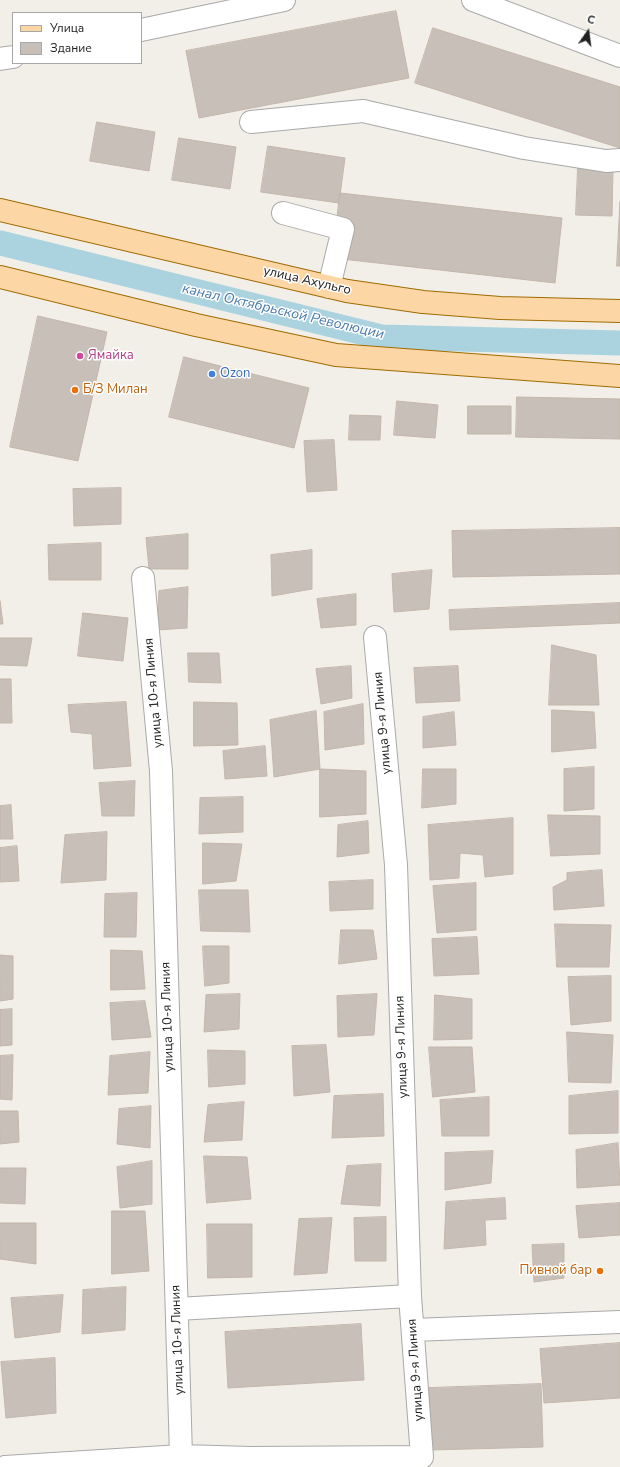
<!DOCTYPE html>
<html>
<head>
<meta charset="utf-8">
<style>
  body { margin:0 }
  #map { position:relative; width:620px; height:1467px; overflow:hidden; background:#f2efe9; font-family:"Nunito Sans",sans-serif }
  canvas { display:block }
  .legend { position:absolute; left:12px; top:12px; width:130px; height:52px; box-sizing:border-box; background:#fff; border:1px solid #a7a7a7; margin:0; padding:5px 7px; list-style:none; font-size:12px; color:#222 }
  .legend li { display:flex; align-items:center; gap:8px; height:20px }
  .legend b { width:20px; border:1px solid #a7a7a7 }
  .north { position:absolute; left:568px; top:12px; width:40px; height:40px; -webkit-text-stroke:3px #fff; paint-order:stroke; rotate:14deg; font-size:11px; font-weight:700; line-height:16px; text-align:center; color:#222 }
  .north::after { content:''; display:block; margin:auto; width:14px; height:18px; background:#222; clip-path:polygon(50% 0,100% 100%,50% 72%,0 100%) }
</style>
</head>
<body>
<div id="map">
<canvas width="620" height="1467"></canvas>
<ul class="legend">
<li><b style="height:5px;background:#fcd6a4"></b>Улица</li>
<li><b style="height:11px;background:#c7bfb8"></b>Здание</li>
</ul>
<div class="north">С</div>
</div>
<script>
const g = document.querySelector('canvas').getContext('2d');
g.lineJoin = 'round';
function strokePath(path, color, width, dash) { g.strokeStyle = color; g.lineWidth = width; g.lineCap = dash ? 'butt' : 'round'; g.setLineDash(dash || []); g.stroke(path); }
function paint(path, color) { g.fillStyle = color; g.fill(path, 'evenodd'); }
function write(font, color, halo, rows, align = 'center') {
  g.font = font + ' "Nunito Sans",sans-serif'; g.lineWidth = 3; g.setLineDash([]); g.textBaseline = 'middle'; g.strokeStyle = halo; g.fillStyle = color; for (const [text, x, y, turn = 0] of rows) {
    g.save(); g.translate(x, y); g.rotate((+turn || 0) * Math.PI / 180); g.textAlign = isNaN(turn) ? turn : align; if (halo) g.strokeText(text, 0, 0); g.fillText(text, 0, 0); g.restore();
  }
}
strokePath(new Path2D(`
  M0,243L381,337L620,343`), '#aad3df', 25);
const building = new Path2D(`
  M396,11L409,78L199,118L186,51Z
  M433,28L620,87V148L415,83Z
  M97,122L155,132L149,171L90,161Z
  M179,138L236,147L230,189L172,180Z
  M268,146L345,158L339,203L261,192Z
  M578,168L613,169L612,216L576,215Z
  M340,193L562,218L555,283L333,258Z
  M620,202V266H617Z
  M38,316L107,332L78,461L10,447Z
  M184,357L309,388L294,448L169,417Z
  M517,397L620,399V439L516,437Z
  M397,401L438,405L435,438L394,435Z
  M468,406H511V434H468Z
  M350,415L381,416L380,440H349Z
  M334,440L337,490L307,492L304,441Z
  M121,488V524L74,526L73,489Z
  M620,528V574L453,577L452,531Z
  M188,534V569H149L146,538Z
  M101,543V580H49L48,545Z
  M312,550V589L272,596L271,555Z
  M432,570L429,609L394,612L392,574Z
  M188,587L187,628L157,630L159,591Z
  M356,594V625L321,628L317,599Z
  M0,601L3,624H0Z
  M620,603V623L450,630L449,610Z
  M83,613L128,618L123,661L78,656Z
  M0,638H32L27,666L0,665Z
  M552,645L596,655L599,705H549Z
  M188,653H219L221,683L189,682Z
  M351,666L352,698L321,704L316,669Z
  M458,666L460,701L416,703L414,668Z
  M0,679H11L12,723H0Z
  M126,702L131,766L94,769L92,734L71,732L68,705Z
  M194,702L237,703L238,745L194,746Z
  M363,704L364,744L325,750L324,712Z
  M552,710L594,712L596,748L552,752Z
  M316,711L320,769L274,777L270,720Z
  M454,712L456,745L423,748V717Z
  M265,746L267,776L225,779L223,751Z
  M594,767V809L564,811V769Z
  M320,769L366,771V814L320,817Z
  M423,769H456V804L422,808Z
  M135,781L134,816H102L99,783Z
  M243,797V832L199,834L200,798Z
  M11,805L13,839H0V806Z
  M548,815L600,816V854L551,856Z
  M513,818V874L485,877L483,855L460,853L459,878L430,880L428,825Z
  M368,821L369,853L337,857L338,825Z
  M107,832L106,880L61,883L65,835Z
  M203,843L242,844L236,881L203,884Z
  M17,846L19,881L0,882V848Z
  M602,870L604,906L554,910L553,887L567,880V873Z
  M373,880V909L330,911L329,882Z
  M476,883V930L437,933L433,886Z
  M199,890H248L250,932L201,931Z
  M137,893L136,937H104L105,894Z
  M555,924L611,925L609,967H557Z
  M341,930H373L377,959L339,964Z
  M477,937L479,974L434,976L432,939Z
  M203,946H229V983L205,986Z
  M111,950L142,951L145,989L111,990Z
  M0,955L13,956V999L0,1001Z
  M611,976V1021L571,1025L568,977Z
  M240,994L239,1029L204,1032L206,995Z
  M377,994L374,1035L338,1037L337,996Z
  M435,995L472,999V1039L434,1040Z
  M145,1001L151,1037L112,1040L110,1003Z
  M12,1009V1045L0,1046V1010Z
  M567,1032L613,1035L611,1083L569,1082Z
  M326,1045L330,1092L294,1096L292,1046Z
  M429,1047H472L475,1092L433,1097Z
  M208,1050L245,1051V1084L209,1087Z
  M150,1052L148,1093L108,1095L110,1056Z
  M13,1055L12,1100L0,1099V1056Z
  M618,1091V1133L569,1134V1096Z
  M383,1094L384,1136L332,1138L334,1096Z
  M489,1097V1136H442L440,1100Z
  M244,1102L242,1140L204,1142L208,1105Z
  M151,1106L150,1148L117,1144L119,1109Z
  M0,1111H18L19,1142L0,1144Z
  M618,1143L620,1185L577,1188L576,1150Z
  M493,1151L491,1183L445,1190V1153Z
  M204,1156L247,1157L251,1199L207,1203Z
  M152,1161V1204L120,1208L117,1167Z
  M381,1164L380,1206L341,1204L347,1166Z
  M0,1168H26L25,1204L0,1203Z
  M505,1198L506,1219L485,1220L486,1245L444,1249L446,1202Z
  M620,1203V1235L579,1238L576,1206Z
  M112,1211H145L149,1271L112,1274Z
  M386,1217V1261H355L354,1218Z
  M332,1218L327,1273L294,1275L299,1219Z
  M0,1223H36V1264L0,1259Z
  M207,1224H252V1277L208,1278Z
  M564,1244V1278L534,1282L532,1245Z
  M126,1287L125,1330L82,1334L83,1290Z
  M63,1295L60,1332L15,1338L11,1298Z
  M361,1324L364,1380L228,1388L225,1332Z
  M620,1343V1398L544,1403L540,1349Z
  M55,1358L56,1413L6,1418L1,1362Z
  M541,1384L543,1447L431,1450L429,1388Z`);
paint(building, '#c7bfb8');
strokePath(building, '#c4b6ab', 1);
const minor = new Path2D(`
  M473,0L620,56
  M141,30L284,0
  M0,59L13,57
  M251,122L363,111L524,148L606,161L620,160
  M283,213L343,229L329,287
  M143,578L161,771L181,1456
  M177,1309L410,1296
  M413,1330L620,1322
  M5,1467L181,1456L251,1458L422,1457L410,1296L396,865L375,637`);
const major = new Path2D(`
  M0,210L347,291L423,302L500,308L620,311
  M0,277L196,325L336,355L620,376`);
strokePath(minor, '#a9a9a9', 24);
strokePath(major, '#a06b00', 24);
strokePath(minor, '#fff', 22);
strokePath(major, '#fcd6a4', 22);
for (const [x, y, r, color] of [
  [80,356,4,"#d1479c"],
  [212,374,4,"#3f7fe0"],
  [75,390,4,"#e8710a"],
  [600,1271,4,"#e8710a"]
]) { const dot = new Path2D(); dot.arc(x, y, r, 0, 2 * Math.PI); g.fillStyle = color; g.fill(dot); strokePath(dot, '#fff', 1.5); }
write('13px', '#222', '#fff', [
  ["улица Ахульго",307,281,13],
  ["улица 10-я Линия",154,693,-95],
  ["улица 9-я Линия",383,723,-95],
  ["улица 10-я Линия",168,1017,-92],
  ["улица 9-я Линия",402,1047,-92],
  ["улица 10-я Линия",178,1340,-92],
  ["улица 9-я Линия",416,1370,-94]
]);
write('13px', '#b23c85', '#fff', [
  ["Ямайка",88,356]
], 'left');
write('13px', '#366cbe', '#fff', [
  ["Ozon",220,374]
], 'left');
write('13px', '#c56008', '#fff', [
  ["Б/З Милан",83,390],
  ["Пивной бар",592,1271,"right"]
], 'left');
write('italic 14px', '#4a7aab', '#fff', [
  ["канал Октябрьской Революции",283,312,13]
]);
</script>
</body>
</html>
